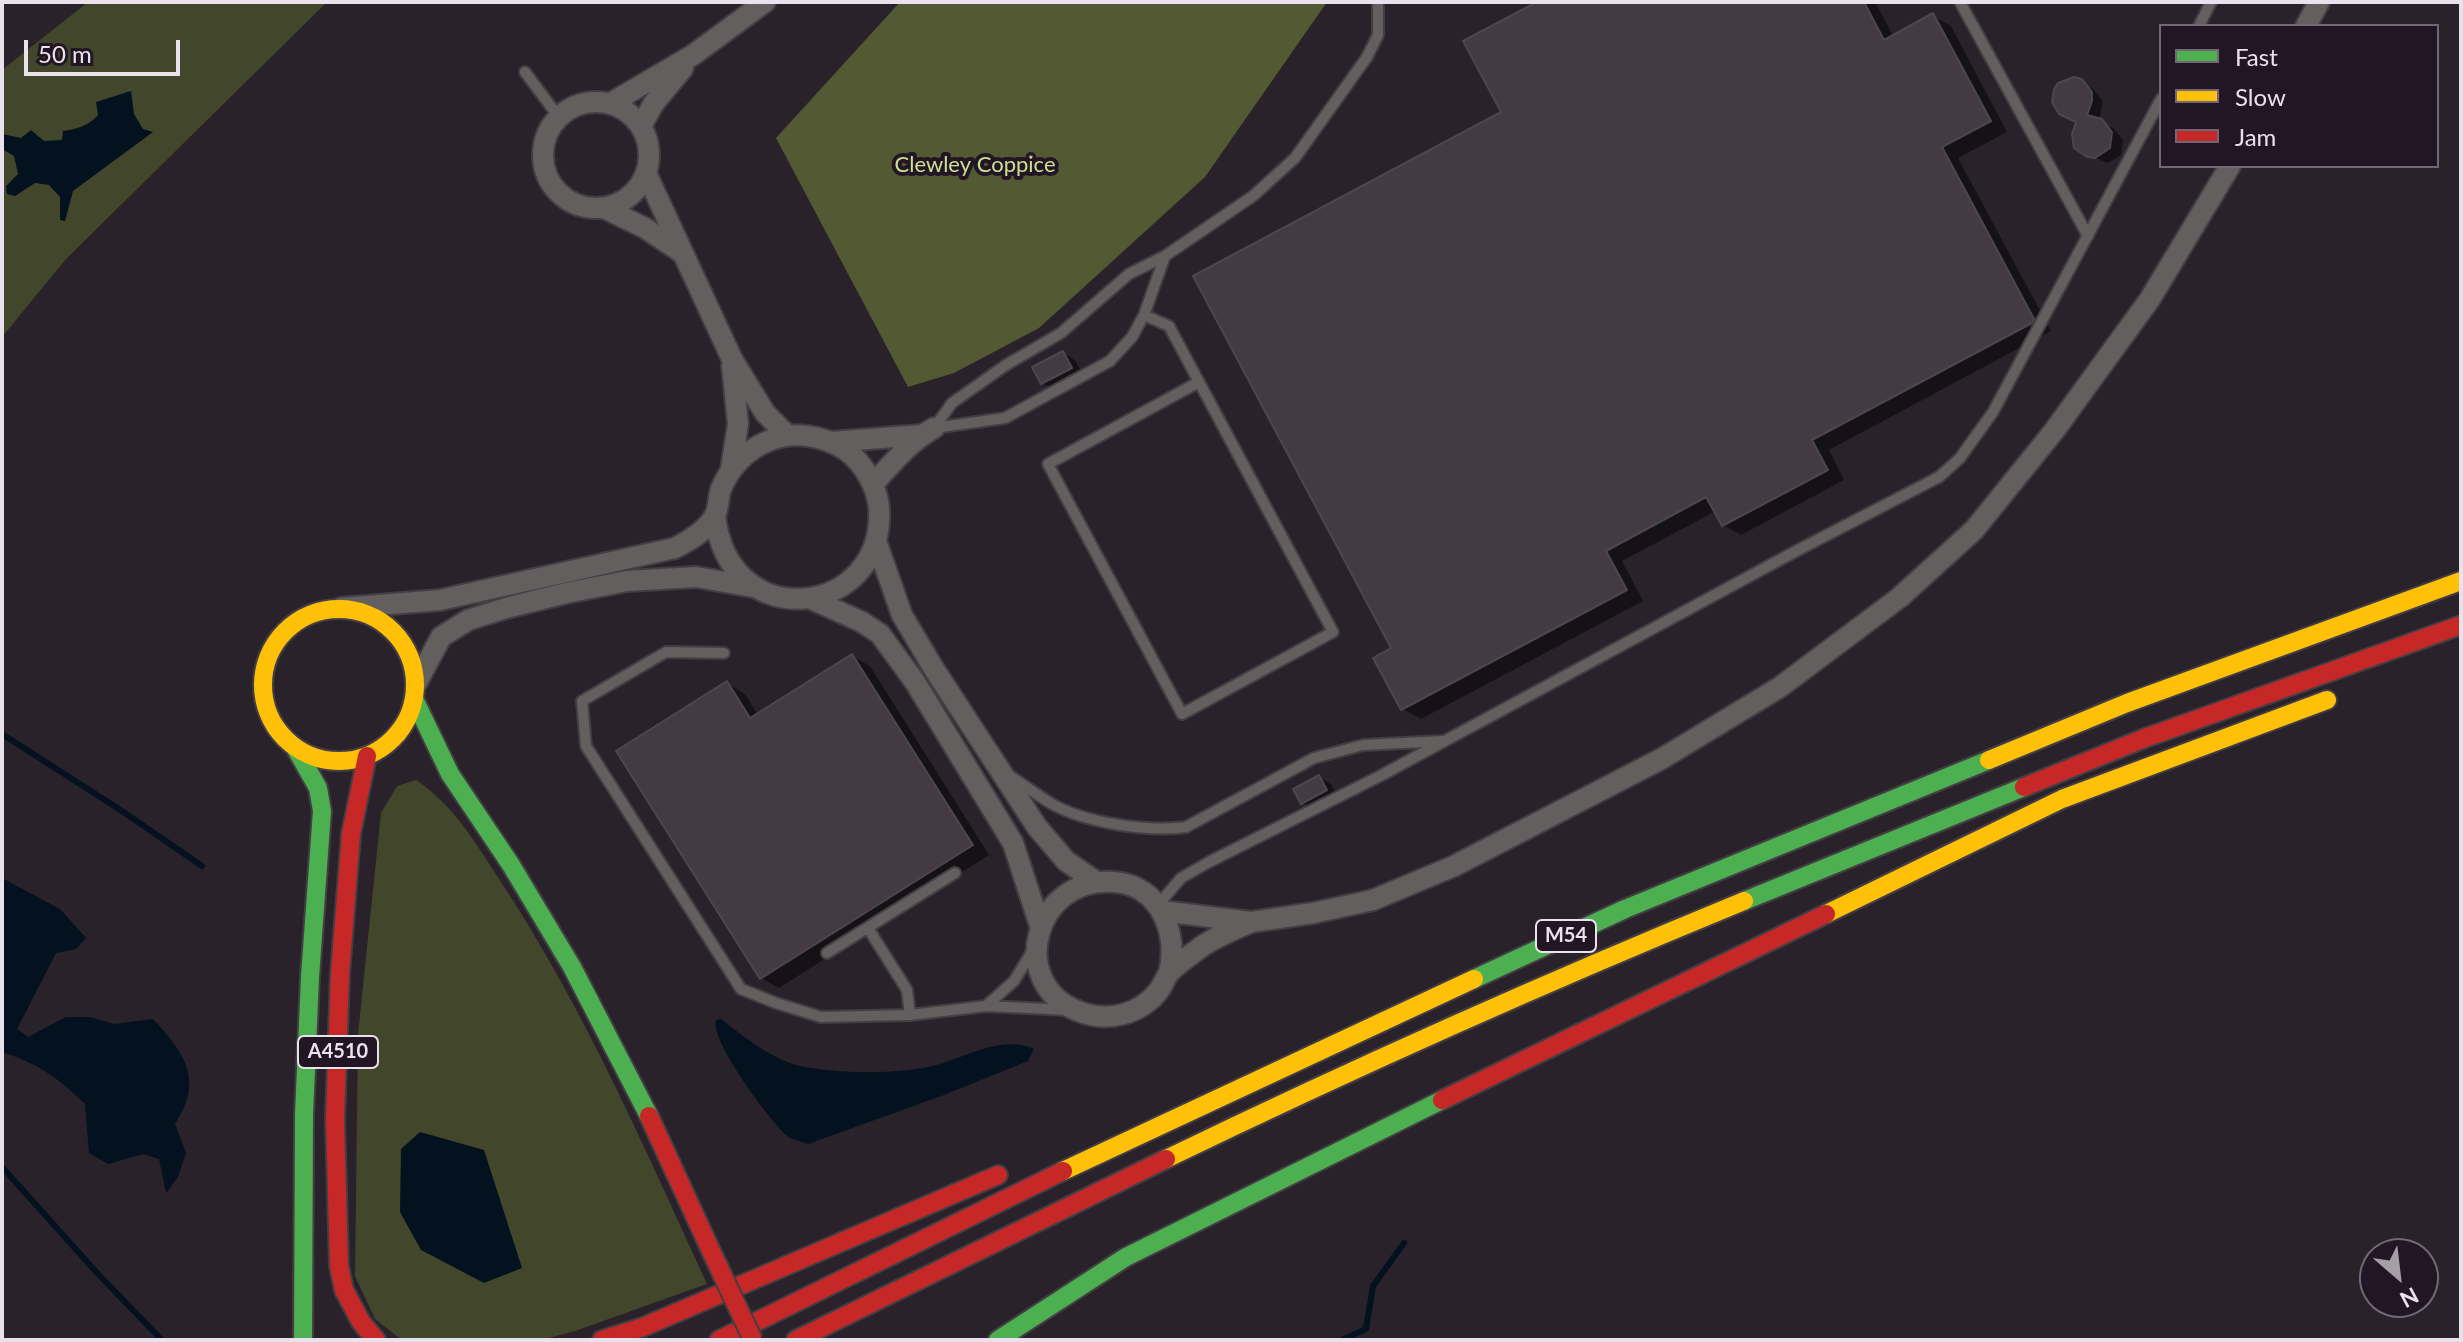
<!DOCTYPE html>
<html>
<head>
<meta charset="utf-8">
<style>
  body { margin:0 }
  #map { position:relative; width:2463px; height:1342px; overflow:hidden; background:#29222a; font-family:Lato,sans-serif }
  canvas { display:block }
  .frame { position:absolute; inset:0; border:4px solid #e9e1eb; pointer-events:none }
  .legend { position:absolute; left:2159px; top:24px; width:280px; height:144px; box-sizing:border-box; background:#221624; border:2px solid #726774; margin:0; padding:10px 14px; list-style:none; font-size:24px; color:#e9e1eb }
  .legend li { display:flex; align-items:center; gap:16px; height:40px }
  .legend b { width:40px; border:2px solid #726774 }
  .north { position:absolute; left:2359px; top:1238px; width:80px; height:80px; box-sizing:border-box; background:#221624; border:2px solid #726774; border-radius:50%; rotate:152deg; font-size:22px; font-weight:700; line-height:32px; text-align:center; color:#e9e1eb }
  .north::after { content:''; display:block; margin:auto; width:28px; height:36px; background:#a69ea7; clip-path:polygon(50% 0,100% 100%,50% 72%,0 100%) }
  .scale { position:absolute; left:24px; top:40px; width:156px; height:36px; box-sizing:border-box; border:4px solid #e9e1eb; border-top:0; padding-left:10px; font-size:24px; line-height:28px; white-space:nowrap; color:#e9e1eb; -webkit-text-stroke:6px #221624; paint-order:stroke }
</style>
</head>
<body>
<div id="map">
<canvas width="2463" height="1342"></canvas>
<div class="frame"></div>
<ul class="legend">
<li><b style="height:10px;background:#4caf50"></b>Fast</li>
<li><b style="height:10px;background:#ffc107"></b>Slow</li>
<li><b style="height:10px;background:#c62828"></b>Jam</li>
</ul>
<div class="north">N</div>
<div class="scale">50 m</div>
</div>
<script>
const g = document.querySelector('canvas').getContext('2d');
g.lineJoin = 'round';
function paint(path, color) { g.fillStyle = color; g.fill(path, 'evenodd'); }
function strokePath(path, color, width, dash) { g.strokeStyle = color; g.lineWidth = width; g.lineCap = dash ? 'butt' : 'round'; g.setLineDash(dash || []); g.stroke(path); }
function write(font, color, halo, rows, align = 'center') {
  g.font = font + ' Lato,sans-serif'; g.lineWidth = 8; g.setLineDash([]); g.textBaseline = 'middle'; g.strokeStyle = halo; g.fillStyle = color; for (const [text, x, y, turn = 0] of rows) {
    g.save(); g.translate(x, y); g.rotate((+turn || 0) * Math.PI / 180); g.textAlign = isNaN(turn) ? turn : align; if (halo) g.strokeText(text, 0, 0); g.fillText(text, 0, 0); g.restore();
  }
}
paint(new Path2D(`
  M88,2H327L66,259L2,337V70Z
  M416,780C454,805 476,844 501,882C584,1008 644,1147 707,1284L575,1331L541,1340H402L375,1319L355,1276L358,1034L381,813L397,786Z`), '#42472b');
paint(new Path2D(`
  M900,2H1327L1205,177L1039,328L954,373L908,387L776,138Z`), '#535932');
paint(new Path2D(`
  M131,91L134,114L143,129L153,132L73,191L65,221L60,220V197L49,185L35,183L15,196L7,194L6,186L18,174L14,156L2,149V134L21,138L31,130L44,141L62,140L63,131C76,129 89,126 98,115L96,102Z
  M2,878L60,909L86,938L76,949L56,953L17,1029L28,1037L66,1017H90L114,1024L153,1019C185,1053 204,1081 175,1124L186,1153L178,1177L166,1193L159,1159L143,1154L108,1164L89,1153L85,1104C57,1077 39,1064 2,1052Z
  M721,1019C743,1036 773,1060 800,1066C838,1074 903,1075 940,1064C969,1055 1004,1035 1034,1049L1028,1061L944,1095L808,1144C801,1141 791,1140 786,1135C769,1119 710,1041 716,1020Z
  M420,1132L484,1150L522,1268L484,1283L421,1250L400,1212L401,1149Z`), '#04111e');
paint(new Path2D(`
  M1541,2H1875L1894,37L1933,16L1951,26L2007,132L1958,158L2051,331L1829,450L1844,480L1741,535L1723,525L1716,511L1622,561L1643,601L1421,719L1403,709L1394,649L1503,113Z
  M2081,81L2093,89L2103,101L2099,121L2113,128L2123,140L2121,155L2108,163L2081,152Z
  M1063,353L1075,360L1083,375L1054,389L1042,383Z
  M852,656L870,666L989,855L779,988L761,978L727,683L745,694L758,715Z
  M1319,777L1331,784L1337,797L1314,809L1302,802Z`), '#0007');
strokePath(new Path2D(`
  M2,734L122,811L202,866
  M2,1167L98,1274L162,1340
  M1342,1340L1366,1329L1373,1286L1404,1243`), '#04111e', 6);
const building = new Path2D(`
  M1537,2H1864L1884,40L1933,13L1991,121L1942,147L2034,319L2032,323L1812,440L1828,470L1722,526L1706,497L1606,551L1627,590L1401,710L1373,658L1391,648L1193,276L1501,112L1463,41Z
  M2074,77L2082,79L2092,92V101L2087,115L2102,119L2112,132L2110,148L2095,158L2087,157L2074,148L2072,134L2076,122L2059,114L2052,102L2054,89L2058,83Z
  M1063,351L1072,368L1041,384L1032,367Z
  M852,654L973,845L760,979L616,751L727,681L750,718Z
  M1319,775L1327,790L1301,804L1293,789Z`);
paint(building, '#433a44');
strokePath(building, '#4c474d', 2);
const lane = new Path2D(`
  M1960,2L2088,236
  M2199,26L2211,2
  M525,72L558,116
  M1144,315L1169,326L1333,632L1182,714L1048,464L1199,382
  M934,428L952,403L1006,365L1061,333L1129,274L1165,256L1253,196L1295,158L1367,57L1378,35V2
  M934,428L1005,418L1110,361L1132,337L1144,315L1165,256
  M724,653L666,652L582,701L586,746L741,989L776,1003L821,1017L910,1015L986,1006L1069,1010
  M1010,776C1024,785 1037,795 1052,804C1086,823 1147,832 1186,827L1314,758L1363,745L1443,741
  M1158,905L1181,878L1209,862L1380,776L1798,550L1939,477L1960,458L1993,412L2161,99
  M868,928L907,990L910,1015
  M827,953L955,873
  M986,1006L1014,981L1033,950`);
const street = new Path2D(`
  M2306,26L2319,2
  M543 155a53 53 0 1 1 106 0a53 53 0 1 1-106 0Z
  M611,103L693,55L765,2
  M641,126L654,103L683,68
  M646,173L732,359L765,413L788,436
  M604,208L645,228L681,252
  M830,442L921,435
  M731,469L738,424L732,366
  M873,484C892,464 909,442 934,428
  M876,541L902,615L934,669L1037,827L1066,861L1095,881
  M809,598L862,622L880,634L915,682L1013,843L1040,926
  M341,608L440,600L675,548C689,541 710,528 716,513C719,505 718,497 721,489C729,469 745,451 766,442C792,430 824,435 847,451C864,464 877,487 879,508C886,617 728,638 715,515
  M416,684L441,637L468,620L506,608L566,593L627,581L696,577L753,587
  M1162,911L1251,922L1313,913L1373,900L1454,866L1663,758L1780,687L1899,598L1974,530L2054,431L2150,299L2230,166
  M1169,973C1179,933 1160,885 1114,882C1033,876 1007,984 1078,1011C1107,1023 1141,1015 1160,989C1163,985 1165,978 1169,973C1176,965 1188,957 1197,950C1212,938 1233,930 1251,922`);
const fast = new Path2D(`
  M415,701L450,774L511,865L572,967L649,1116
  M296,749L318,788L322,811L310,977L304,1115L303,1340
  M1744,901L2024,787
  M1474,979L1625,909L1989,760
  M998,1340L1126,1257L1442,1100`);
const slow = new Path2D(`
  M263 685a76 76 0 1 1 152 0a76 76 0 1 1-152 0Z
  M1989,760L2127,703L2461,581
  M1826,914L2062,799L2327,700
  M1166,1159C1356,1067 1549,981 1744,901
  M1063,1171L1474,979`);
const jam = new Path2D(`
  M367,756L351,834L340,974L335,1119L339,1266L344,1290L361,1322L376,1340
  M2024,787L2145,738L2461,625
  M1442,1100L1826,914
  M649,1116L712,1253
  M602,1340L643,1327L998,1175
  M719,1340L1063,1171
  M796,1340L1166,1159`);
strokePath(lane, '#433e44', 14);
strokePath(street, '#433e44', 24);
strokePath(fast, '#433e44', 22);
strokePath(slow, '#433e44', 22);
strokePath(jam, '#433e44', 22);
strokePath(lane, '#625f5e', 10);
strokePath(street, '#625f5e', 20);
strokePath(fast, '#4caf50', 18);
strokePath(slow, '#ffc107', 18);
strokePath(jam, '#c62828', 18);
const jamBridge = new Path2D(`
  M712,1253L753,1340`);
strokePath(jamBridge, '#433e44', 22, []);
strokePath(jamBridge, '#c62828', 18);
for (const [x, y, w] of [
  [1566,936,60],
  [338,1052,80]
]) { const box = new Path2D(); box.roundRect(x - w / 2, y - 16, w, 32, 6); g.fillStyle = '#221624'; g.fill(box); strokePath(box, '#e9e1eb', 2); }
write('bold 20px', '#e9e1eb', null, [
  ["M54",1566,936],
  ["A4510",338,1052]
]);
write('22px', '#cedf92', '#221624', [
  ["Clewley Coppice",975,165]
]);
</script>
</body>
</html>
